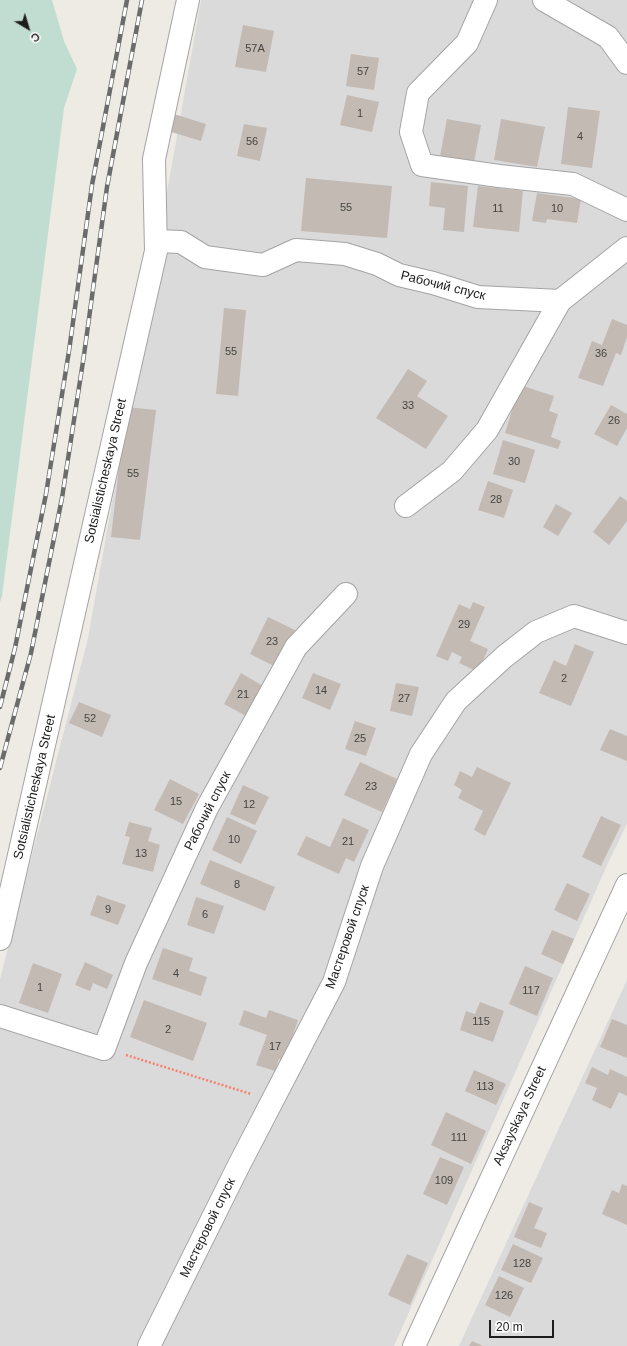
<!DOCTYPE html>
<html>
<head>
<meta charset="utf-8">
<style>
  body { margin:0 }
  #map { position:relative; width:627px; height:1346px; overflow:hidden; background:#eeebe4; font-family:Arial,sans-serif }
  canvas { display:block }
  .north { position:absolute; left:8px; top:8px; width:40px; height:40px; -webkit-text-stroke:3px #fff; paint-order:stroke; rotate:142deg; font-size:11px; font-weight:700; line-height:16px; text-align:center; color:#1d1d1d }
  .north::after { content:''; display:block; margin:auto; width:14px; height:18px; background:#1d1d1d; clip-path:polygon(50% 0,100% 100%,50% 72%,0 100%) }
  .scale { position:absolute; left:489px; top:1320px; width:65px; height:18px; box-sizing:border-box; border:2px solid #1d1d1d; border-top:0; padding-left:5px; font-size:12px; line-height:14px; white-space:nowrap; color:#1d1d1d; -webkit-text-stroke:3px #fff; paint-order:stroke }
</style>
</head>
<body>
<div id="map">
<canvas width="627" height="1346"></canvas>
<div class="north">С</div>
<div class="scale">20 m</div>
</div>
<script>
const g = document.querySelector('canvas').getContext('2d');
g.lineJoin = 'round';
function paint(path, color) { g.fillStyle = color; g.fill(path, 'evenodd'); }
function strokePath(path, color, width, dash) { g.strokeStyle = color; g.lineWidth = width; g.lineCap = dash ? 'butt' : 'round'; g.setLineDash(dash || []); g.stroke(path); }
function write(font, color, halo, rows, align = 'center') {
  g.font = font + ' Arial,sans-serif'; g.lineWidth = 3; g.setLineDash([]); g.textBaseline = 'middle'; g.strokeStyle = halo; g.fillStyle = color; for (const [text, x, y, turn = 0] of rows) {
    g.save(); g.translate(x, y); g.rotate((+turn || 0) * Math.PI / 180); g.textAlign = isNaN(turn) ? turn : align; if (halo) g.strokeText(text, 0, 0); g.fillText(text, 0, 0); g.restore();
  }
}
paint(new Path2D(`
  M201,0H627V824L608,863L394,1346H0V979L88,638Z
  M627,980V1346H459L464,1335Z`), '#dbdada');
paint(new Path2D(`
  M0,0H52L64,41L77,69L64,108L2,596L0,602Z`), '#c1dcd1');
paint(new Path2D(`
  M243,25L274,31L266,72L235,67Z
  M351,54L379,58L374,90L346,86Z
  M347,95L379,102L372,132L340,125Z
  M568,107L600,111L592,168L561,164Z
  M174,114L206,124L201,141L168,131Z
  M447,119L481,125L474,162L440,156Z
  M501,119L545,127L537,167L494,160Z
  M244,124L267,128L260,161L237,156Z
  M306,178L392,186L387,238L301,231Z
  M431,182L468,186L464,232L443,230L445,208L429,206Z
  M478,186L523,191L519,232L473,227Z
  M537,193L581,199L577,223L547,219L546,223L532,221Z
  M224,308L246,310L238,396L216,394Z
  M612,319L627,325V337L621,355L616,353L603,386L578,378L592,341L602,345Z
  M408,369L427,381L417,396L448,416L426,449L376,418Z
  M520,385L554,396L549,411L558,414L551,437L561,441L558,449L505,433Z
  M611,405L627,414V428L617,446L594,434Z
  M126,407L156,410L140,540L111,537Z
  M503,440L535,450L525,483L493,474Z
  M488,481L513,490L504,518L478,510Z
  M620,496L627,501V521L609,545L593,532Z
  M556,504L572,513L558,536L543,527Z
  M473,602L485,607L470,641L488,649L478,672L459,663L462,657L452,652L448,661L436,656L459,604L470,609Z
  M268,617L295,630L276,667L250,654Z
  M575,644L594,652L571,706L539,693L554,660L566,666Z
  M241,673L263,686L246,716L224,704Z
  M313,673L341,684L330,710L302,698Z
  M396,683L419,687L412,716L390,711Z
  M79,702L111,715L102,737L69,723Z
  M355,721L376,728L366,756L345,749Z
  M610,729L627,736V761L600,750Z
  M360,762L397,779L382,812L344,795Z
  M477,767L511,783L485,836L474,830L483,811L458,798L462,790L454,785L460,771L472,777Z
  M170,779L199,794L183,824L154,810Z
  M243,785L269,797L255,825L230,814Z
  M601,816L621,825L601,866L582,857Z
  M227,817L257,831L241,864L212,850Z
  M343,818L369,830L354,862L346,858L339,874L297,855L306,836L330,847Z
  M129,822L152,828L148,841L160,845L153,872L122,864L130,837L125,836Z
  M210,860L275,887L265,911L200,884Z
  M567,883L590,894L577,921L554,910Z
  M97,895L126,905L118,925L90,915Z
  M196,897L224,906L214,934L187,925Z
  M552,930L574,939L563,964L541,954Z
  M163,948L193,958L189,971L207,977L201,996L152,979Z
  M85,962L113,975L107,989L93,983L90,991L75,985Z
  M33,963L62,974L48,1013L19,1003Z
  M525,966L553,978L537,1016L509,1004Z
  M144,1000L207,1023L193,1061L130,1037Z
  M480,1002L504,1011L493,1042L460,1030L466,1011L475,1014Z
  M244,1010L266,1018L269,1010L298,1020L284,1061L279,1059L275,1071L256,1065L267,1035L239,1025Z
  M612,1019L627,1025V1058L600,1047Z
  M592,1067L608,1075L610,1069L627,1077V1096L619,1092L611,1109L592,1100L597,1088L585,1083Z
  M474,1070L506,1084L496,1105L465,1091Z
  M446,1112L486,1131L471,1164L431,1145Z
  M440,1157L464,1167L447,1205L423,1194Z
  M622,1184L627,1186V1225L602,1214L612,1190L619,1193Z
  M529,1202L543,1208L534,1228L547,1233L541,1248L514,1237Z
  M513,1244L543,1258L531,1283L501,1270Z
  M407,1254L428,1263L410,1305L388,1295Z
  M499,1276L524,1288L510,1317L485,1305Z
  M472,1341L483,1346H469Z`), '#c3bab3');
const minor = new Path2D(`
  M486,0L467,43L418,93L411,132L422,165L499,176L573,184L627,210
  M544,0L608,37L627,63
  M156,241L181,242L205,257L263,265L296,250L345,254L377,264L399,275L433,283L478,297L560,301L627,248
  M406,506L452,471L487,430L560,301
  M0,939L156,251L154,159L188,0
  M0,1016L104,1049L136,963L207,808L296,647L346,594
  M149,1346L239,1165L334,982L372,866L421,754L456,701L504,657L536,632L574,616L627,633
  M414,1346L627,885`);
strokePath(minor, '#a4a4a4', 24);
strokePath(new Path2D(`
  M126,1055L251,1094`), '#f5826e', 2.5, [2, 2]);
strokePath(minor, '#fff', 22);
const rail = new Path2D(`
  M0,707L15,648L46,494L69,351L92,185L127,0
  M0,768L31,653L62,498L84,355L107,187L142,0`);
strokePath(rail, '#6b6b6b', 4.5);
strokePath(rail, '#fff', 3, [9]);
write('11px', '#464442', null, [
  ["57А",255,49],
  ["57",363,72],
  ["1",360,114],
  ["4",580,137],
  ["56",252,142],
  ["55",346,208],
  ["11",498,209],
  ["10",557,209],
  ["55",231,352],
  ["36",601,354],
  ["33",408,406],
  ["26",614,421],
  ["30",514,462],
  ["55",133,474],
  ["28",496,500],
  ["29",464,625],
  ["23",272,642],
  ["2",564,679],
  ["14",321,691],
  ["21",243,695],
  ["27",404,699],
  ["52",90,719],
  ["25",360,739],
  ["23",371,787],
  ["15",176,802],
  ["12",249,805],
  ["10",234,840],
  ["21",348,842],
  ["13",141,854],
  ["8",237,885],
  ["9",108,910],
  ["6",205,915],
  ["4",176,974],
  ["1",40,988],
  ["117",531,991],
  ["115",481,1022],
  ["2",168,1030],
  ["17",275,1047],
  ["113",485,1087],
  ["111",459,1138],
  ["109",444,1181],
  ["128",522,1264],
  ["126",504,1296]
]);
write('13px', '#1d1d1d', '#fff', [
  ["Рабочий спуск",443,286,14],
  ["Sotsialisticheskaya Street",106,471,-77],
  ["Sotsialisticheskaya Street",35,787,-77],
  ["Рабочий спуск",208,811,-63],
  ["Мастеровой спуск",348,937,-71],
  ["Aksayskaya Street",520,1116,-65],
  ["Мастеровой спуск",208,1228,-64]
]);
</script>
</body>
</html>
